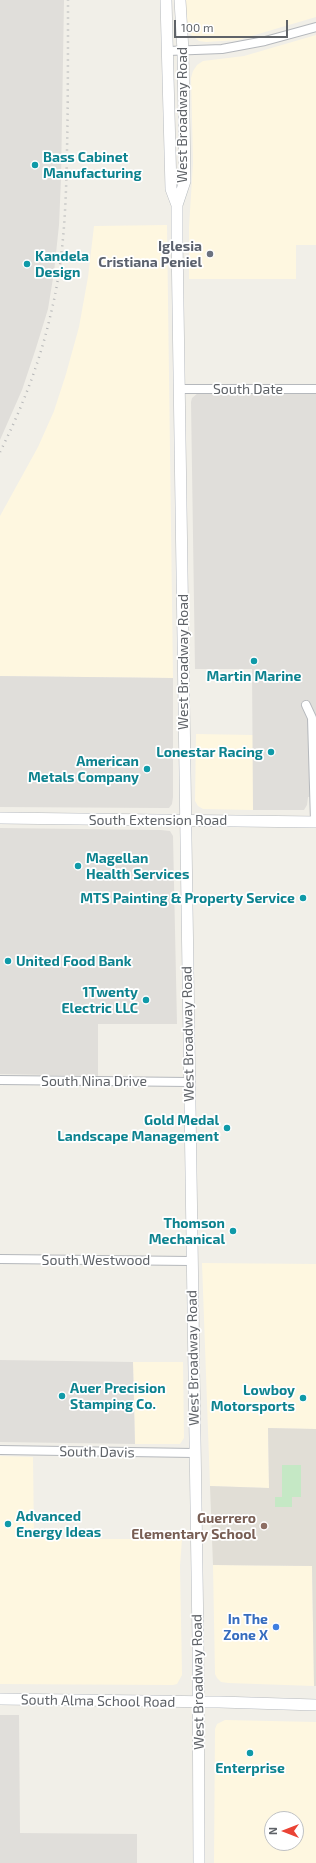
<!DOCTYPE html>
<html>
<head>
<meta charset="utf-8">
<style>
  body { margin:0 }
  #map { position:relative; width:316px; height:1863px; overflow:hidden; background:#f1efe8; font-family:"Exo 2",sans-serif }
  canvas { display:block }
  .north { position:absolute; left:264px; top:1811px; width:40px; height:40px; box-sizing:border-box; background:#fff; border:1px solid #bfc1c3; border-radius:50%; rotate:270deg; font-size:11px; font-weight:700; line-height:16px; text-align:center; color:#5f6368 }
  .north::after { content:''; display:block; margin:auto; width:14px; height:18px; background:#ea4335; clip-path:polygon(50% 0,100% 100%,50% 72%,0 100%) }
  .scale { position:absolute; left:174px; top:20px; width:114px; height:18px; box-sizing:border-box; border:2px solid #5f6368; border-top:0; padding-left:5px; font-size:12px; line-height:14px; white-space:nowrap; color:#5f6368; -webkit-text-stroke:3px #fff; paint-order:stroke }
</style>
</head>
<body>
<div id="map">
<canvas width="316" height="1863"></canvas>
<div class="north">N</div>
<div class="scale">100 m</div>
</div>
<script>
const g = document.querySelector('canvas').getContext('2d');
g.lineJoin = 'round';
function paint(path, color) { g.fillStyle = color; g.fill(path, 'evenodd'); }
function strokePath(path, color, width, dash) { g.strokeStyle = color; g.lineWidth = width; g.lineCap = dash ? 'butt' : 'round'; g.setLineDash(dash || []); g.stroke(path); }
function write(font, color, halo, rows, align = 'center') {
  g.font = font + ' "Exo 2",sans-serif'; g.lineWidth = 3.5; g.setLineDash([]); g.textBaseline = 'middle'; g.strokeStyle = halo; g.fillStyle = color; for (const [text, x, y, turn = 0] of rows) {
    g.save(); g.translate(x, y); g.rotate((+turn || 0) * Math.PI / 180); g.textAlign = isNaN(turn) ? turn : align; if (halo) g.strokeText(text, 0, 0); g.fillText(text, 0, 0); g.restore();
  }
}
paint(new Path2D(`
  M185,0H316V17L238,40L206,42L199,41L189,33L187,27Z
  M316,35V245H296V279H189V227L193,163L191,78L193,71L197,65L203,61L244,56Z
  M167,225L173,678L0,676V516L38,447L54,411L66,374L79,327L88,277L94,226Z
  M196,734L253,735V810L203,809L198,806L195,801Z
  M202,1263L316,1264V1429L268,1428L269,1488L210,1486Z
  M133,1362H183L184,1438L180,1444H135Z
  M0,1456L33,1457L34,1539H182L180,1566L182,1675L177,1684L173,1685L0,1684Z
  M213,1565L312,1566L314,1686L228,1683L221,1682L217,1678L215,1674Z
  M225,1720L316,1722V1863H214L215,1729L217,1724ZM272,1819H296V1843H272Z`), '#fef7e0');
paint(new Path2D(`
  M0,0H64L61,179L59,225L54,272L48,309L36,348L22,390L0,440Z
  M198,393L316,394V797H308L307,805L304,810H253L252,669H195L191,402L192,398Z
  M0,676L173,678V797L172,804L169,808H163L0,807Z
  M0,828L161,830L170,831L173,836L177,1024H98V1076L0,1074Z
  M0,1360L133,1362L135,1444L0,1442Z
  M0,1715H19L20,1833L137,1834V1863H0Z`), '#e0deda');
paint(new Path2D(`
  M268,1428L316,1429V1686H314L312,1566L213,1565L210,1486L269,1488Z`), '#e1ded6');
paint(new Path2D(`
  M282,1465H301V1497H292V1507H275V1497H282Z`), '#c5e8c5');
const street = new Path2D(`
  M168,51L222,49L265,41L316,27
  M180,389H316
  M306,705L312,718L315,822
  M0,1080L189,1082
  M0,1259L191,1261
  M0,1450L194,1453`);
const secondary = new Path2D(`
  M166,0L171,189L177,205
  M180,0L183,51L185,181L177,205V239L198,1638L199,1863
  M0,818L316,822
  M0,1699L219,1702L316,1705`);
strokePath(street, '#b5b8bc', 10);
strokePath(secondary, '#b6babf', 12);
strokePath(street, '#fff', 8);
strokePath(secondary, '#fff', 11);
strokePath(new Path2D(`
  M0,452C22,408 40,362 51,313C64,260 66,206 67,151C68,101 68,50 68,0`), '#b6b7b8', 2.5, [1, 5]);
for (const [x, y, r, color] of [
  [35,165,4,"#0f9aa8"],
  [210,254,4,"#6b7280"],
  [27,264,4,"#0f9aa8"],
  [254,661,4,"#0f9aa8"],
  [271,752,4,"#0f9aa8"],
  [147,769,4,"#0f9aa8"],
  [78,866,4,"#0f9aa8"],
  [303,898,4,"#0f9aa8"],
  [8,961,4,"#0f9aa8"],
  [146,1000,4,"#0f9aa8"],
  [227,1128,4,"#0f9aa8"],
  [233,1231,4,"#0f9aa8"],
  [62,1396,4,"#0f9aa8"],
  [303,1398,4,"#0f9aa8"],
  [8,1524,4,"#0f9aa8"],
  [264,1526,4,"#8d6e63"],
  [276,1627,4,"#3f7fe0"],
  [250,1753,4,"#0f9aa8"]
]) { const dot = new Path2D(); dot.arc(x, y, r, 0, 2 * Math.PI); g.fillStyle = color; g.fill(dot); strokePath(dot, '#fff', 1.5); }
write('14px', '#5f6368', '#fff', [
  ["West Broadway Road",182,115,-90],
  ["South Date",248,389],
  ["West Broadway Road",183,662,-90],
  ["South Extension Road",158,820],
  ["West Broadway Road",188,1034,-91],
  ["South Nina Drive",94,1081],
  ["South Westwood",96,1260],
  ["West Broadway Road",193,1358,-91],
  ["South Davis",97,1452,1],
  ["West Broadway Road",198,1682,-91],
  ["South Alma School Road",98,1701,1]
]);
write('bold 14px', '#0d838f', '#fff', [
  ["Bass Cabinet",43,157,"left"],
  ["Manufacturing",43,173,"left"],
  ["Kandela",35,256,"left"],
  ["Design",35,272,"left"],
  ["Martin Marine",254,676,"center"],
  ["Lonestar Racing",263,752],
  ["American",139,761],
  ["Metals Company",139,777],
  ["Magellan",86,858,"left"],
  ["Health Services",86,874,"left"],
  ["MTS Painting & Property Service",295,898],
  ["United Food Bank",16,961,"left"],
  ["1Twenty",138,992],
  ["Electric LLC",138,1008],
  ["Gold Medal",219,1120],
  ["Landscape Management",219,1136],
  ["Thomson",225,1223],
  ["Mechanical",225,1239],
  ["Auer Precision",70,1388,"left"],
  ["Stamping Co.",70,1404,"left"],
  ["Lowboy",295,1390],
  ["Motorsports",295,1406],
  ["Advanced",16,1516,"left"],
  ["Energy Ideas",16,1532,"left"],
  ["Enterprise",250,1768,"center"]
], 'right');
write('bold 14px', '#5b616d', '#fff', [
  ["Iglesia",202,246],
  ["Cristiana Peniel",202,262]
], 'right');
write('bold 14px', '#785e54', '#fff', [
  ["Guerrero",256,1518],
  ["Elementary School",256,1534]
], 'right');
write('bold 14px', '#366cbe', '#fff', [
  ["In The",268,1619],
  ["Zone X",268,1635]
], 'right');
</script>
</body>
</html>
